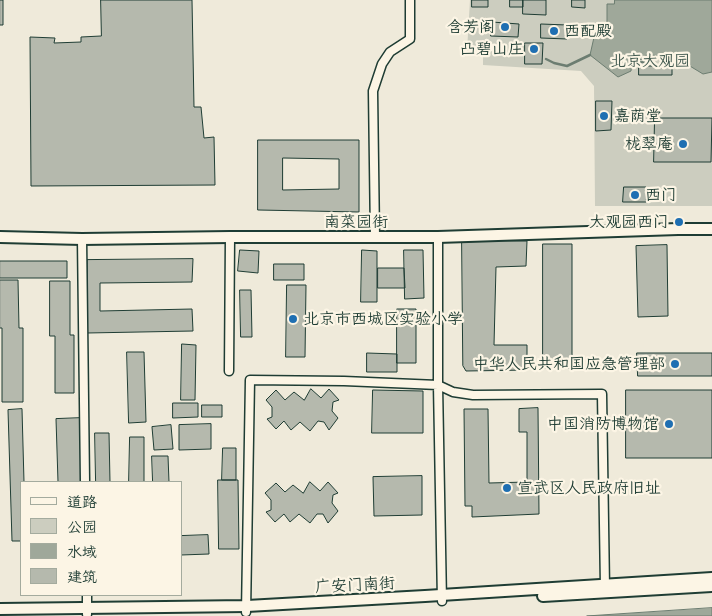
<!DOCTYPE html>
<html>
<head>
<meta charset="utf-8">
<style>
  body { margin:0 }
  #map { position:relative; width:712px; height:616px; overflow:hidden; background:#efeada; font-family:Mali,"LXGW WenKai TC",sans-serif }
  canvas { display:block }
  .legend { position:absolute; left:20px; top:481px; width:162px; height:115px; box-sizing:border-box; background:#fcf5e5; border:1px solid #a4ab9e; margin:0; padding:6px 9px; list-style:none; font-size:15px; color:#1f3d34 }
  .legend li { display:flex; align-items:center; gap:10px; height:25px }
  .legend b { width:25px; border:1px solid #a4ab9e }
</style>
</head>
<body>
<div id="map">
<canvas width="712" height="616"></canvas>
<ul class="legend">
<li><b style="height:6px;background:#fcf5e5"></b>道路</li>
<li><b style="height:14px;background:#cccdbf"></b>公园</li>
<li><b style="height:14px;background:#9fa89a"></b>水域</li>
<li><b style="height:14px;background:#b5b9ad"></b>建筑</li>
</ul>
</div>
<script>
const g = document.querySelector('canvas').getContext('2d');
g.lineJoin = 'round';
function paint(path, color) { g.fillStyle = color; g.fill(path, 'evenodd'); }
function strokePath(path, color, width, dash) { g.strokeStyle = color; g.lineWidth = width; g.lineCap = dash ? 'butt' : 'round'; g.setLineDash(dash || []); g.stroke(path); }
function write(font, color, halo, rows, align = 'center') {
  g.font = font + ' Mali,"LXGW WenKai TC",sans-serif'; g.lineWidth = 4.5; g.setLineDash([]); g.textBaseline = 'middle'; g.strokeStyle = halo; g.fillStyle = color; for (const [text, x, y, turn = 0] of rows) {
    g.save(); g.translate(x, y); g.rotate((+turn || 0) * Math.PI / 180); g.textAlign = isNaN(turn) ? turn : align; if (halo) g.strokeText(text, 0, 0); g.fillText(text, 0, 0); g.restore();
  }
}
paint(new Path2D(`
  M470,0H712V206H595L594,86L581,71L483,65V51H467Z`), '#cccdbf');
const water = new Path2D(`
  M615,0H712V72L703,74L680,60L665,59L664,56L648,55V59L632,60L631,71L618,77L590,55L597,24H607V4H614Z
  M712,608V616H587Z`);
paint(water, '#9fa89a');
strokePath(water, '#6c7d71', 1);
strokePath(new Path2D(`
  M546,59L554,63L567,66L590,55`), '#6c7d71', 2.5);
const building = new Path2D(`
  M0,0H3V25H0Z
  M101,0H192L194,107H201L204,138L214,137L215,185L31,186L30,37L55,38L54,43L81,42V37L101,36Z
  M472,0H488V7H472Z
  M510,0H523V7H510Z
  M523,0H546V15L523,14Z
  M572,0H585V8L572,7Z
  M492,22L519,24L518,37L491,36Z
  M541,24L567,25V39L541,38Z
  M525,43H543L542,64H525Z
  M639,62H648V66H662L663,62L672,63V75H639Z
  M596,101H612L611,130L596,131Z
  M655,118H712L711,162H654Z
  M258,140H359V212L258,210ZM283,158L339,159V189L283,190Z
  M624,187H646V202H623Z
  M462,240L527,241L526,266L496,267L494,345H527V370L466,371L463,366Z
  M543,244H572V368H543Z
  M667,245L668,316L638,317L636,246Z
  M240,250L259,251L258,273L238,271Z
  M362,250L377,251V302H361Z
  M404,250H423L424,298L405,299Z
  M193,259L192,282L100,283V311L192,309L193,331L87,333V260Z
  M0,261H67V278H0Z
  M274,264H304V280H274Z
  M378,268H404L405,288H378Z
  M0,280H18L19,328H23V402H2V328H0Z
  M50,281H70V335H74V393H55V336H50Z
  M287,285H306L305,357H286Z
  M240,290H251L252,337H241Z
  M397,309H416V363H397Z
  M182,344L196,345L195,400H181Z
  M127,352H144L146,422L129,423Z
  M367,353L397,354V372H367Z
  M637,353H712V376H638Z
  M311,389L321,398L329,389L339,400L333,402L332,411L338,418L329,430L324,422L318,421L310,431L300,422L291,430L284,421L276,429L267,419L272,417V407L266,400L276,390L285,400L294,392L304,400Z
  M373,390L423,391V433H372Z
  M626,390H712V458H626Z
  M173,403H198V417L173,418Z
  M202,405H222V417H202Z
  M538,408L539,514L472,517V506H465L464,409H488L489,483L527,482V432H519V409Z
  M22,409L24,482H21V541H12L8,410Z
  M82,418L84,482H58L56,419Z
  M211,424V449L179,450V425Z
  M171,425L173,449L154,450L152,427Z
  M95,433H109L110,482H96Z
  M130,437H144V482H129Z
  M223,448H236V480H222Z
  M152,456H168L169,482H153Z
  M422,476V515L374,516L373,477Z
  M218,480H238L239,549H219Z
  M310,482L320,491L328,482L338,493L333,495L332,503L338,511L328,523L323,514H317L310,523L299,514L290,522L284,514L275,522L266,512L271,510V500L265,493L276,483L285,492L293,485L303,493Z
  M208,535L209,554L181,555V536Z`);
paint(building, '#b5b9ad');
strokePath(building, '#1f3d34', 1);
const minor = new Path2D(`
  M375,237L373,91L382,64L390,52L410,39V0
  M438,237V385L442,601
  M82,239L85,482
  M229,371L230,237
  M87,595V614
  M246,612L250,380L344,381L438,385L453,392L473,395L602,394L605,588`);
const tertiary = new Path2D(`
  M0,237L82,239L230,237H438L678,229H712
  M543,596L712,586
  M0,609L247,606L425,596L712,578`);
strokePath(minor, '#1f3d34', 11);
strokePath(tertiary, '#1f3d34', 14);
strokePath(minor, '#fcf5e5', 8);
strokePath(tertiary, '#fcf5e5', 10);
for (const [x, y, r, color] of [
  [505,27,5,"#1f6fb2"],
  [554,31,5,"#1f6fb2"],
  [534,49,5,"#1f6fb2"],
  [604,116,5,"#1f6fb2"],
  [683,144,5,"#1f6fb2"],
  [635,195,5,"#1f6fb2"],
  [679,222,5,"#1f6fb2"],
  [293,319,5,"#1f6fb2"],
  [675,364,5,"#1f6fb2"],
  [669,424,5,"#1f6fb2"],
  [507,488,5,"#1f6fb2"]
]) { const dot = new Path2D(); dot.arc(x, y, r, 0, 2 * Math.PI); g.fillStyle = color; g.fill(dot); strokePath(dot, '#fcf5e5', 2); }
write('16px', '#1f3d34', '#fcf5e5', [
  ["含芳阁",495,27],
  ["西配殿",564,31,"left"],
  ["凸碧山庄",524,49],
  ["嘉荫堂",614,116,"left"],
  ["栊翠庵",673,144],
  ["西门",645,195,"left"],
  ["大观园西门",669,222],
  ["北京市西城区实验小学",303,319,"left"],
  ["中华人民共和国应急管理部",665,364],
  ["中国消防博物馆",659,424],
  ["宣武区人民政府旧址",517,488,"left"]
], 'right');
write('16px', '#425a50', '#fcf5e5', [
  ["北京大观园",650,61]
]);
write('16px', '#1f3d34', '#fcf5e5', [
  ["南菜园街",356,222],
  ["广安门南街",355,585,-3]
]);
</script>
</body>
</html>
